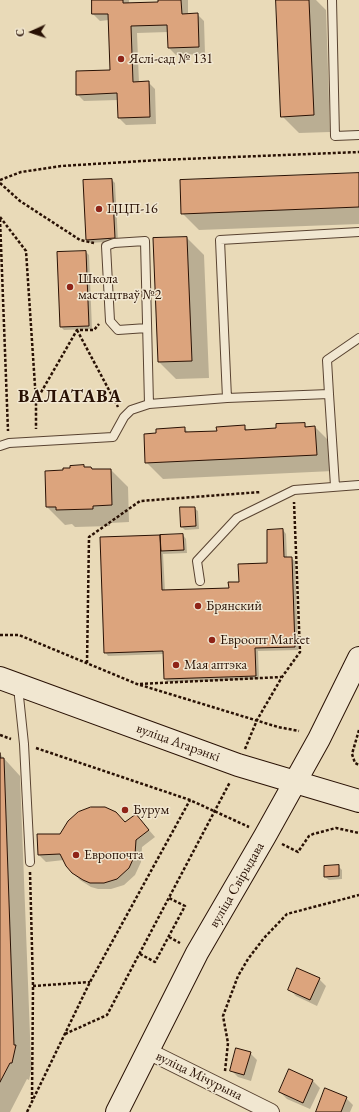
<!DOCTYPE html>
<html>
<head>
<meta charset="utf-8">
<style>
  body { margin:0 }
  #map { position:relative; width:359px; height:1112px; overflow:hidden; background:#e9dab8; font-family:"EB Garamond",serif }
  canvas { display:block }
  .north { position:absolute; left:12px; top:12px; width:40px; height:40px; -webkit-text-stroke:3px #f1e7d1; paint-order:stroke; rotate:267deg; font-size:11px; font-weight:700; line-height:16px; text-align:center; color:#291104 }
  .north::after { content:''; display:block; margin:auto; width:14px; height:18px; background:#291104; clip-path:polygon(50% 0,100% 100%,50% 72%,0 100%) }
</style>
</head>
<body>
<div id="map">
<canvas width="359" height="1112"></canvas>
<div class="north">С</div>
</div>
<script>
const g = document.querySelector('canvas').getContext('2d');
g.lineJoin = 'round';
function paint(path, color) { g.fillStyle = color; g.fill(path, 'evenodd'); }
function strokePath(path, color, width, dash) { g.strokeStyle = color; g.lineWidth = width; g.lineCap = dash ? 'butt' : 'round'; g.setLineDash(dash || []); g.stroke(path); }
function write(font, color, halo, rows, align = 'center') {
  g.font = font + ' "EB Garamond",serif'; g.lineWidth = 3; g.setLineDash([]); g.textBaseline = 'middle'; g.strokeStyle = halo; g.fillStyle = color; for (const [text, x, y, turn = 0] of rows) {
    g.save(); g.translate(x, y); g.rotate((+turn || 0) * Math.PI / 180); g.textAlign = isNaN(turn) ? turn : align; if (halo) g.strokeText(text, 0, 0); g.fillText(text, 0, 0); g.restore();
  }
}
paint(new Path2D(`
  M93,0H129V4L159,3V0H188V14H197L204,21L205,54L176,55L169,48L168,32L137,33L139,83L148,82L155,89L156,124L126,125L119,118L118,100L84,101L77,94L111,71L109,20L100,21L93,14Z
  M277,0H316L326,10L330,132L299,133L282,116Z
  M359,174V224L199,230L182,213Z
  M112,180L115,183L118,241L90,243L87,239L84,181Z
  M187,238L204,255L209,378L176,379L159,362Z
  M86,252L89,255L92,329L64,330L61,327Z
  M304,424L308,428L315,427L332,444L333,471L163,479L146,462L184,428L189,433L218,432L244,426L248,431L277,429Z
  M85,468H91L94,470H111L128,487L129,522L110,523V526L75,527L72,524L65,525L47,507L46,472L64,471Z
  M194,508L198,511L199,529L185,530L182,527Z
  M283,530L286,534L287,558H291L295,561L298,650L258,651L259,679L168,682L165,679L164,654L108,656L105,652L101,538L183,535L186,539L187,553L163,554L165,591L230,589L268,563Z
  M0,754L20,776L31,1061L33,1063L29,1080L27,1079L10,1112H0Z
  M136,815L155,837L142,847L141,862L135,875L124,885L111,889H98L91,887L80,880L72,872L64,860L46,862L39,855L61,835L125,823Z
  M338,866L342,870V879L329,880L325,877Z
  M319,979L326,986L317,1006L296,996L289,989Z
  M250,1053L257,1060L251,1081L238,1077L231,1070Z
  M290,1071L313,1081L320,1088L310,1109L287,1099L280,1092Z
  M346,1098L353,1105L350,1112H317Z`), '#0003');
const building = new Path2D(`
  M92,0H123V3L158,2V0H181L182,14L198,13L199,47L168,48L167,25L131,26L133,82L149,81L150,117L118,118L117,93L76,95V71L110,70L108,14H92Z
  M276,0H309L314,115L281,117Z
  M359,173V207L181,214L180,180Z
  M112,179L115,238L86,240L83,180Z
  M187,237L192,361L158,362L153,238Z
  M86,251L89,326L60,327L57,252Z
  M305,423V427L315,426L317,455L145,463L144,434L156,433V429L185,427V432L217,431L216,427L245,425V430L276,428V424Z
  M84,465V467H91L92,469H111L112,505L93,506V509L56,510V507H46L45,471L63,470V468H70V466Z
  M180,507H195L196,526L181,527Z
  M283,529L284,557H292L295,647L255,648L256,676L164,679L163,651L104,653L100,537L160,535L162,590L229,588L228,582H239L238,564L267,563V530Z
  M183,534L184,550L161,551L160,535Z
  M0,753V758H4L14,1045H16L12,1063H10L0,1082Z
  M91,807H105L116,812L125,822L136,814L149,830L136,840L135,855L129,868L117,879L104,883H90L83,880L72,873L66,866L60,854L38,855L37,834H60L68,821L78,812Z
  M339,865V876L324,877V866Z
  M297,968L320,978L310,1000L288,990Z
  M236,1048L251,1052L244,1075L230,1071Z
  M289,1069L313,1080L303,1103L279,1092Z
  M325,1088L347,1097L341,1112H316Z`);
paint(building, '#dca47d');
strokePath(building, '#291104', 1);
const lane = new Path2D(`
  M332,0L335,136L359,135
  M147,328L118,330L110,321L106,246L114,243L145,241L149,404
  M329,394L335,486
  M227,398L220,240L359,232
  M0,446L9,443L113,437L124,417L131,410L149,404L227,398L329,394L327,360L359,338
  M200,581L197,561L237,518L294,490L359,485
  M18,687L24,744L30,862`);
const street = new Path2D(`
  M148,1051L271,1112`);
const secondary = new Path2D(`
  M0,678L238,765L359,801
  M117,1112L197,953L265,836L319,739L359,658`);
strokePath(lane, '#594331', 10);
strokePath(street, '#594331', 18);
strokePath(secondary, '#291104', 24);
strokePath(new Path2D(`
  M0,180L21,172L61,166L159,160L359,152
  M0,183L20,201L80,240L94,243
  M0,217L26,251L36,401V429
  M0,219L8,431
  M77,330L118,407
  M36,401L77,330H94L99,324
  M0,635H19L137,684L278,727L299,731
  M87,663L89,537L140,501L261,492
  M140,684L281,677
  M359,730L352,754L355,763L359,765
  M0,735L11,739
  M36,748L190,800L249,827
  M245,749L257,720L282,677L300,652L294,502
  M282,844L298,852L309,836L313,834L336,828L359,833
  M30,872L33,986L32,1099
  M169,937L180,943
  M140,954L155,962L185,906L169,898
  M33,986L90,982
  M65,1034L107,1015L230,782
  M225,1071L228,1043L223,1016L238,976L248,959L264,938L287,914L359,895
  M27,1112L90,982L190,800`), '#291104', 2.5, [3, 2]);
strokePath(lane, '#f1e7d1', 8);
strokePath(street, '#f1e7d1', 16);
strokePath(secondary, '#f1e7d1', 22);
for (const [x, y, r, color] of [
  [121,59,4,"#8f2418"],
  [99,209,4,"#8f2418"],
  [70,287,4,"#8f2418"],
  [198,606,4,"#8f2418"],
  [212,640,4,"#8f2418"],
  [176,665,4,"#8f2418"],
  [125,810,4,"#8f2418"],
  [76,855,4,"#8f2418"]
]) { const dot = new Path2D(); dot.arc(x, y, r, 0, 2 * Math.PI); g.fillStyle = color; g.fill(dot); strokePath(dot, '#f1e7d1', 1.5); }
write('14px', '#291104', '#f1e7d1', [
  ["Яслі-сад № 131",129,59],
  ["ЦЦП-16",107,209],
  ["Школа",78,279],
  ["мастацтваў №2",78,295],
  ["Брянский",206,606],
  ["Евроопт Market",220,640],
  ["Мая аптэка",184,665],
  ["Бурум",133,810],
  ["Европочта",84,855]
], 'left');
write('14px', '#291104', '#f1e7d1', [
  ["вуліца Агарэнкі",178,743,20],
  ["вуліца Свірыдава",237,885,-60],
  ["вуліца Мічурына",199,1076,26]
]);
g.letterSpacing = '1px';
write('bold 18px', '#291104', '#f1e7d1', [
  ["ВАЛАТАВА",70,397]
]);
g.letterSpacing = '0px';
</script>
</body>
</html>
